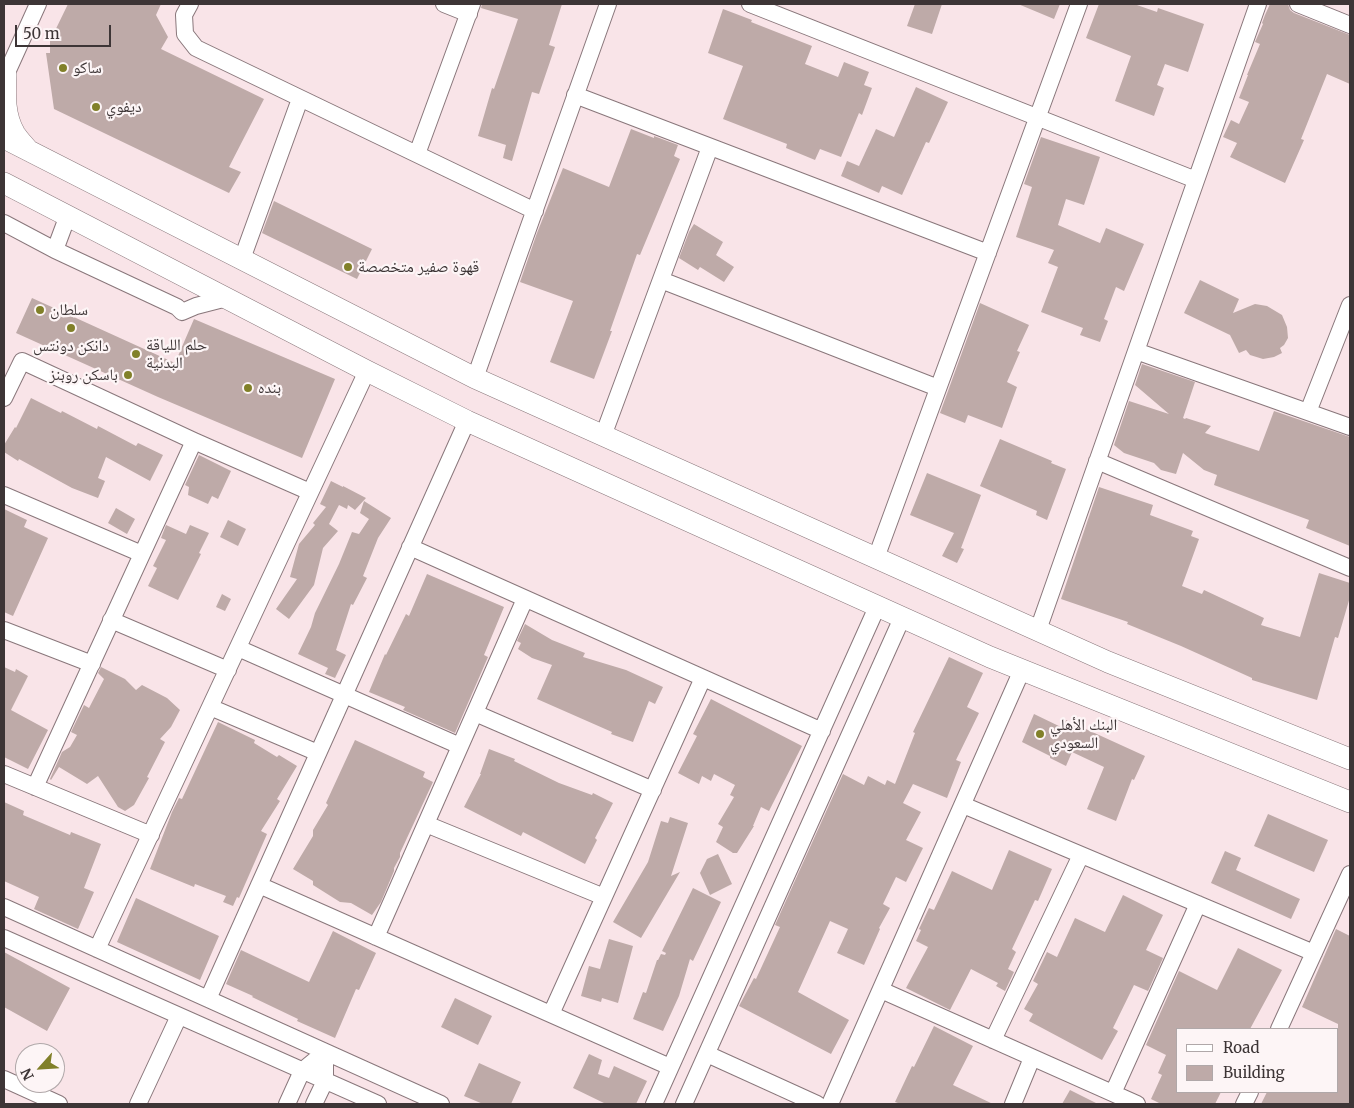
<!DOCTYPE html>
<html>
<head>
<meta charset="utf-8">
<style>
  body { margin:0 }
  #map { position:relative; width:1354px; height:1108px; overflow:hidden; background:#f9e4e8; font-family:Merriweather,serif }
  canvas { display:block }
  .frame { position:absolute; inset:0; border:5px solid #3d3536; pointer-events:none }
  .legend { position:absolute; left:1176px; top:1028px; width:162px; height:65px; box-sizing:border-box; background:#fdf5f6; border:1px solid #b0a8a9; margin:0; padding:6px 9px; list-style:none; font-size:15px; color:#3d3536 }
  .legend li { display:flex; align-items:center; gap:10px; height:25px }
  .legend b { width:25px; border:1px solid #b0a8a9 }
  .north { position:absolute; left:15px; top:1043px; width:50px; height:50px; box-sizing:border-box; background:#fdf5f6; border:1px solid #b0a8a9; border-radius:50%; rotate:244deg; font-size:14px; font-weight:700; line-height:20px; text-align:center; color:#3d3536 }
  .north::after { content:''; display:block; margin:auto; width:18px; height:22px; background:#818029; clip-path:polygon(50% 0,100% 100%,50% 72%,0 100%) }
  .scale { position:absolute; left:15px; top:25px; width:96px; height:22px; box-sizing:border-box; border:2px solid #3d3536; border-top:0; padding-left:6px; font-size:15px; line-height:18px; white-space:nowrap; color:#3d3536; -webkit-text-stroke:4px #fdf5f6; paint-order:stroke }
</style>
</head>
<body>
<div id="map">
<canvas width="1354" height="1108"></canvas>
<div class="frame"></div>
<ul class="legend">
<li><b style="height:6px;background:#fff"></b>Road</li>
<li><b style="height:14px;background:#beaaa8"></b>Building</li>
</ul>
<div class="north">N</div>
<div class="scale">50 m</div>
</div>
<script>
const g = document.querySelector('canvas').getContext('2d');
g.lineJoin = 'round';
function paint(path, color) { g.fillStyle = color; g.fill(path, 'evenodd'); }
function strokePath(path, color, width, dash) { g.strokeStyle = color; g.lineWidth = width; g.lineCap = dash ? 'butt' : 'round'; g.setLineDash(dash || []); g.stroke(path); }
function write(font, color, halo, rows, align = 'center') {
  g.font = font + ' Merriweather,"Noto Naskh Arabic",serif'; g.lineWidth = 4.5; g.setLineDash([]); g.textBaseline = 'middle'; g.strokeStyle = halo; g.fillStyle = color; for (const [text, x, y, turn = 0] of rows) {
    g.save(); g.translate(x, y); g.rotate((+turn || 0) * Math.PI / 180); g.textAlign = isNaN(turn) ? turn : align; if (halo) g.strokeText(text, 0, 0); g.fillText(text, 0, 0); g.restore();
  }
}
paint(new Path2D(`
  M68,4H161L156,15L168,37L161,49L264,99L229,167L241,172L229,193L54,109L46,53H50V41Z
  M482,4H562L549,45L555,47L539,94L532,92L512,161L503,158L506,145L478,136L492,88L494,89L518,19L481,8Z
  M915,4H942L932,34L907,26Z
  M1018,4H1060L1054,19Z
  M1099,4H1134L1157,12L1158,8L1204,24L1188,72L1165,64L1157,85L1164,88L1154,116L1115,101L1131,56L1086,38Z
  M1270,4H1288L1290,10L1294,13L1350,35V84L1327,74L1301,139L1304,140L1285,183L1230,157L1237,143L1223,137L1231,120L1239,124L1249,102L1239,98L1248,75H1247L1260,44L1255,42L1263,24L1262,23L1265,15Z
  M723,9L752,20L751,22L812,46L805,64L838,77L844,62L869,72L864,85L872,88L862,115L859,113L841,157L820,149L815,160L786,148L787,144L723,119L743,66L708,53Z
  M916,87L948,102L929,143L926,142L902,195L882,186L879,193L841,176L847,161L859,166L876,129L894,137Z
  M631,129L654,138V136L678,145L674,156L680,159L640,255L637,254L610,331H612L594,379L550,362L573,301L520,282L537,233L563,168L609,187Z
  M1041,137L1100,157L1084,205L1066,199L1058,225L1100,243L1106,228L1144,244L1124,291L1116,287L1104,319L1108,321L1100,342L1080,335L1083,328L1041,312L1058,267L1048,263L1054,250L1016,237L1032,187L1024,184Z
  M274,201L372,249L357,279L262,233Z
  M694,224L723,242L716,255L734,267L724,282L700,267L698,270L679,258L689,232Z
  M1200,280L1239,299L1233,313L1255,304L1267,306L1282,315L1287,327L1288,338L1284,345L1280,348L1282,353L1274,357L1263,359L1250,355L1246,350L1239,353L1230,335L1184,313Z
  M32,298L175,363L194,319L335,379L302,458L158,397L16,333Z
  M980,303L1029,325L1017,351L1020,352L1007,382L1017,387L1002,428L968,415L965,423L940,413Z
  M1142,364L1195,382L1183,418L1185,419L1186,418L1211,426L1205,433L1259,451L1274,411L1350,437V546L1306,528L1309,520L1214,485L1217,475L1204,470L1183,453L1176,474L1161,470L1154,463L1124,453L1114,445L1129,401L1169,414L1135,385Z
  M31,398L61,413L62,411L97,429L98,426L136,446L138,443L163,455L150,481L106,457L98,478L105,481L98,498L72,488L19,459L18,461L4,452V445L15,427L16,428Z
  M1000,439L1052,461L1051,463L1066,469L1047,520L1036,515L1037,511L980,486Z
  M199,455L231,471L218,499L212,496L208,504L188,495L189,487L185,485Z
  M927,473L981,495L961,548L964,549L957,563L942,556L954,533L910,515Z
  M331,481L343,487V486L366,498L355,510L348,505L347,509L339,505L329,524L338,531L323,548L314,585L289,619L276,609L297,579L290,577L299,544L315,525L313,523L326,507L320,504Z
  M1099,487L1153,505L1150,515L1193,531L1191,536L1199,539L1182,586L1202,594L1204,590L1264,618L1261,625L1300,637L1319,573L1350,583V597L1338,638L1335,637L1317,700L1252,680V678L1181,646L1127,624L1128,622L1061,599Z
  M364,501L391,518L378,538L363,576L367,578L353,605L351,604L336,650L346,655L335,678L325,674L328,668L298,654L311,627L315,613L339,564L352,532L359,534L369,519L360,513Z
  M116,508L135,519L127,534L108,523Z
  M4,509L27,520L24,527L48,538L13,616L4,612Z
  M228,520L246,529L238,546L220,537Z
  M166,525L186,534L190,525L209,533L199,553L201,554L178,600L148,586L157,568L153,566L166,540L161,538Z
  M427,574L504,607L484,655L488,657L455,733L403,710L405,707L369,692L385,654L386,655L406,614L409,616Z
  M222,594L231,599L225,611L216,607Z
  M525,624L552,640L585,653L583,657L626,670L663,687L655,704L649,701L633,742L611,734L612,732L537,699L552,665L532,658L518,649L521,643L517,641Z
  M949,657L983,673L967,707L979,713L956,760L961,762L947,798L913,784L903,803L921,812L906,840L923,848L906,882L896,877L883,904L890,908L879,928L880,929L864,965L837,953L848,929L830,921L798,992L849,1020L831,1054L739,1006L754,978L756,979L780,927L775,925L843,774L864,785L868,776L885,785L887,780L895,784L915,733L913,732Z
  M4,667L15,672L16,669L28,676L11,710L48,730L28,769L4,757Z
  M101,667L125,679L136,690L142,685L167,698L180,710L171,727L160,739L165,742L147,777L149,778L134,805L125,811L118,807L98,776L87,784L59,767L51,780L50,779L62,752L70,747L77,735L71,732L84,705L89,708L104,679L98,673Z
  M711,699L802,746L769,811L761,807L753,826H754L737,853H733L716,842L723,827L718,824L734,797L730,795L735,785L714,774L711,781L702,776L699,784L678,773L697,736L693,734Z
  M1034,714L1063,728L1066,720L1145,756L1134,780L1132,779L1116,821L1087,809L1104,767L1072,752L1066,766L1050,758V756L1022,742Z
  M218,722L255,740L254,743L277,757L279,755L297,766L277,799L280,801L261,831L267,834L239,898L237,897L233,906L223,902L226,896L195,884L194,887L150,869L172,812L179,798L182,799Z
  M355,740L425,772L423,777L433,782L400,853V857L394,868V871L381,902L372,915L351,903L340,902L313,885V881L293,869L313,836V830L328,805L326,803Z
  M489,749L515,759L514,761L559,783L592,795L593,793L613,803L595,838L597,840L585,864L523,832L521,836L464,807L481,774H480Z
  M4,802L24,811L23,815L70,835L71,832L101,844L84,888L94,892L78,929L34,909L39,897L4,881Z
  M1268,814L1328,840L1314,872L1254,846Z
  M670,817L688,823L671,876L680,872L641,938L613,922L648,862L661,821L668,823Z
  M1009,850L1052,869L1038,901L1035,900L1012,949L1016,952L1008,969L1014,972L1005,991L996,986L998,983L971,969L950,1010L906,988L928,947L916,941L921,930L919,929L929,908L934,910L952,871L992,890Z
  M1225,851L1241,858L1236,870L1300,899L1291,919L1211,883Z
  M718,854L732,884L710,895L700,873L707,859Z
  M693,888L721,902L693,961L690,959L679,996L663,1031L633,1019L643,992L646,993L657,960H658L661,954L665,955L666,953L662,951Z
  M1123,895L1163,915L1146,950L1163,958L1148,991L1134,985L1113,1028L1118,1031L1102,1060L1029,1021L1033,1014L1024,1009L1038,984L1033,981L1047,952L1057,957L1075,918L1105,932Z
  M136,898L219,936L200,980L117,942Z
  M1336,929L1350,936V1104H1261L1267,1092H1338V1024L1302,1007Z
  M333,931L376,953L359,990L356,989L335,1038L297,1021L298,1019L252,997L253,996L226,984L241,950L309,982Z
  M609,939L633,946L618,1003L602,998L601,1002L581,996L589,966L600,969Z
  M1238,948L1282,970L1250,1029H1178V1092H1221L1215,1104H1161L1151,1099L1162,1075L1158,1073L1166,1055L1146,1045L1179,971L1217,990Z
  M4,952L70,988L47,1031L4,1007Z
  M455,998L492,1016L478,1045L441,1027Z
  M934,1026L973,1046L953,1085L993,1104H901L895,1102L912,1066L914,1067Z
  M589,1054L602,1060L598,1074L609,1078L614,1066L647,1081L636,1104H606L573,1088Z
  M479,1063L521,1082L511,1104H483L464,1096Z
  M1070,1090L1098,1104H1062Z`), '#beaaa8');
const minor = new Path2D(`
  M190,4L184,15L185,34L196,48L535,211
  M444,4L469,14
  M750,4L1196,180
  M1298,4L1350,25
  M4,79L38,4
  M575,95L988,253
  M417,154L472,4
  M4,223L55,250L177,307L182,312L196,306L227,298
  M55,250L68,215
  M242,259L300,99
  M661,280L938,388
  M1136,351L1350,427
  M475,378L608,4
  M4,398L22,361L194,441L310,492
  M1308,412L1350,305
  M603,436L710,147
  M1097,461L1350,568
  M4,495L142,554
  M410,547L822,731
  M876,558L1079,4
  M111,620L228,670
  M4,630L92,664
  M1038,630L1258,4
  M238,648L460,746
  M210,707L318,753
  M475,713L653,790
  M4,774L151,835
  M35,787L194,441
  M963,805L1314,953
  M426,824L604,897
  M259,885L670,1067
  M4,907L441,1104
  M376,937L525,599
  M4,938L378,1104
  M97,949L367,371
  M881,990L1137,1104
  M208,999L467,421
  M551,1014L703,678
  M1279,1029L1350,874
  M993,1040L1081,855
  M707,1054L817,1104
  M4,1079L59,1104
  M1113,1093L1198,904
  M138,1104L179,1016
  M287,1104L302,1071L325,1052V1081L314,1104
  M654,1104L877,607
  M684,1104L902,618
  M830,1104L1022,670
  M1013,1104L1032,1058
  M1244,1104L1250,1092`);
const major = new Path2D(`
  M6,74C5,95 4,116 15,134C19,140 24,145 28,150
  M4,138L475,378L1108,662L1350,759
  M4,183L367,371L467,421L990,657L1350,802`);
strokePath(minor, '#89777b', 18);
strokePath(major, '#89777b', 22);
strokePath(minor, '#fff', 16);
strokePath(major, '#fff', 21);
for (const [x, y, r, color] of [
  [63,68,5,"#818029"],
  [96,107,5,"#818029"],
  [348,267,5,"#818029"],
  [40,310,5,"#818029"],
  [71,328,5,"#818029"],
  [136,354,5,"#818029"],
  [128,375,5,"#818029"],
  [248,388,5,"#818029"],
  [1040,734,5,"#818029"]
]) { const dot = new Path2D(); dot.arc(x, y, r, 0, 2 * Math.PI); g.fillStyle = color; g.fill(dot); strokePath(dot, '#fdf5f6', 2); }
write('16px', '#3d3536', '#fdf5f6', [
  ["ساكو",73,68],
  ["ديفوي",106,107],
  ["قهوة صفير متخصصة",358,267],
  ["سلطان",50,310],
  ["حلم اللياقة",146,345],
  ["البدنية",146,363],
  ["دانكن دونتس",71,346,"center"],
  ["باسكن روبنز",118,375,"right"],
  ["بنده",258,388],
  ["البنك الأهلي",1050,725],
  ["السعودي",1050,743]
], 'left');
</script>
</body>
</html>
